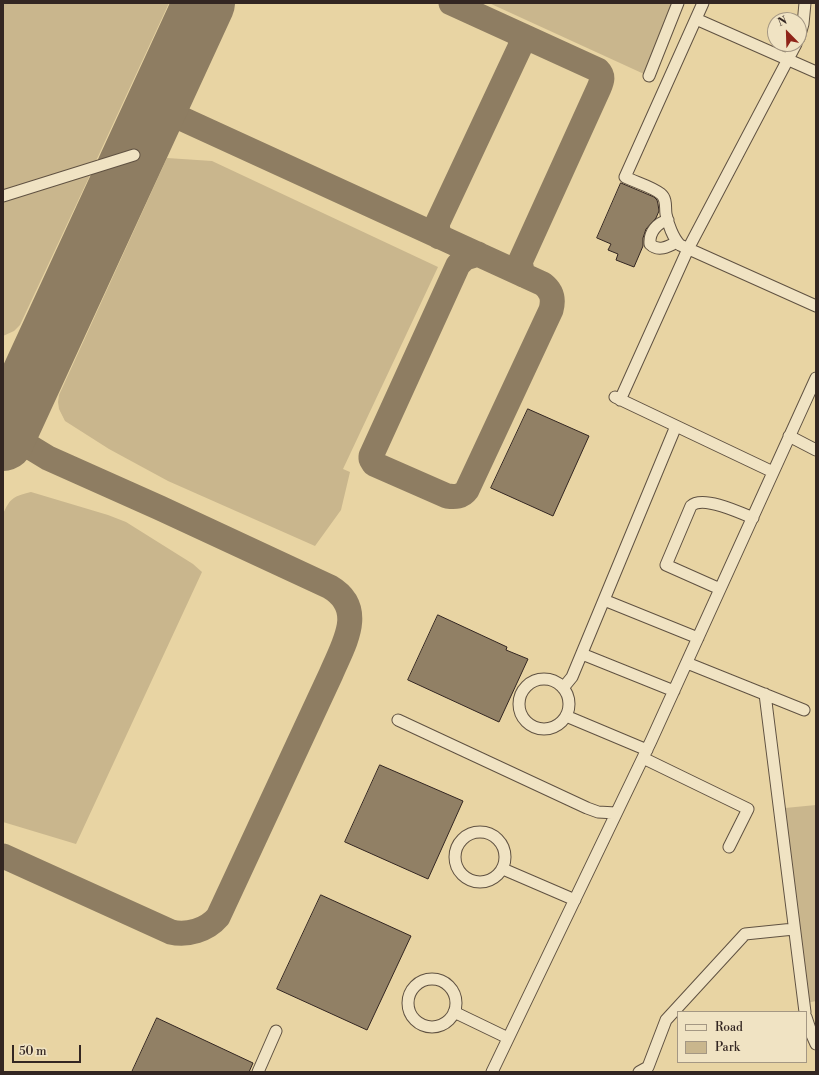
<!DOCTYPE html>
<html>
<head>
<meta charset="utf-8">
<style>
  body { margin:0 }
  #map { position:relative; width:819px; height:1075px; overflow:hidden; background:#e8d4a3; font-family:"Libre Bodoni",serif }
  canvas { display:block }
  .frame { position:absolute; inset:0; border:4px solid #332622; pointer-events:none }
  .legend { position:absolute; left:677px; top:1011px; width:130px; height:52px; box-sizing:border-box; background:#f0e3c3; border:1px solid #a49783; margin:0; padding:5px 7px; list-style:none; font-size:12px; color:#332622 }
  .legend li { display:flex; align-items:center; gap:8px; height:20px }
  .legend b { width:20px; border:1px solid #a49783 }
  .north { position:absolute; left:767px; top:12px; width:40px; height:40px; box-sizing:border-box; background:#f0e3c3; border:1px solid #a49783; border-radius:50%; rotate:337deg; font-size:11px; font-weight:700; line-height:16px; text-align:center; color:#332622 }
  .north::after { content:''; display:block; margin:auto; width:14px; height:18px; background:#8f2418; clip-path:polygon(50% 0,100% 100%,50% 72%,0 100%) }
  .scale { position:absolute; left:12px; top:1045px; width:69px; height:18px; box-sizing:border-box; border:2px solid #332622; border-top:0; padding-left:5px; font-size:12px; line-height:14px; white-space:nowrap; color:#332622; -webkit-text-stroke:3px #f0e3c3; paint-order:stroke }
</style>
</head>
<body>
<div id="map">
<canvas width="819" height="1075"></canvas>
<div class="frame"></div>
<ul class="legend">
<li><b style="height:5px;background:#f0e3c3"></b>Road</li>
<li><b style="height:11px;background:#c9b68d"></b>Park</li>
</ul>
<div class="north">N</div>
<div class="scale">50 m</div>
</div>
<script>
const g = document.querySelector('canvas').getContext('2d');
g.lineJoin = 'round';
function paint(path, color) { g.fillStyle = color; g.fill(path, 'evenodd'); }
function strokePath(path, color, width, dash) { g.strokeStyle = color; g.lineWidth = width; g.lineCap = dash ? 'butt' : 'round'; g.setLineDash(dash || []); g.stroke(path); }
paint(new Path2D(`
  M3,3H169L95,163L3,191Z
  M489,3H672L644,74Z
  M167,158L212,161L438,267L343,469L350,472L341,510L315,546L168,481L109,449L65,421L59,409L58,402L59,395Z
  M91,173L20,325L14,331L3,336V199Z
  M31,492L108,515L126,522L193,564L202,572L76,844L3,822V514C10,498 14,496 31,492Z
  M816,805V1001L807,1003L785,808Z`), '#c9b68d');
strokePath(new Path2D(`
  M451,3L598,70C604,76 602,81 599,88L520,262L523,275
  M160,99L165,111L543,284C552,291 554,299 551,310L467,490C462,497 455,497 447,496L374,464L371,459V456L458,265L465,258L478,254
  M439,237L437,224L520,47L521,41L519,35
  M3,393L18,388L30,382
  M3,427L25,444L48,458L160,508L330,587C367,609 343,645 331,674L218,917C207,930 187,936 171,932L3,856`), '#8e7d62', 25);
strokePath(new Path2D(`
  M3,440L204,3`), '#8e7d62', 62);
const building = new Path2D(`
  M621,183L654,197L657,200L658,204L659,211L656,218L646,229L643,238V246L634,267L616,260L618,254L608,250L611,244L597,238Z
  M528,409L589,436L553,516L491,488Z
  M438,615L507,647L506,650L528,659L499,722L408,680Z
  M380,765L463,801L428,879L345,842Z
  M321,895L411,936L367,1030L277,989Z
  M157,1018L253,1063L249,1072H132Z`);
paint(building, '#918065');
strokePath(building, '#332622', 1);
const minor = new Path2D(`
  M703,3L625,177C635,182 653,187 661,194C667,199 665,207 666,214C668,224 673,238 680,245L816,306
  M696,19L816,72
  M799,38L803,24L805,3
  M649,76L678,3
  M3,196L134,155
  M668,220C657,223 649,232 650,244C658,252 668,247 677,242
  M615,397L773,472
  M620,400L688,249L796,44
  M789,436L816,450
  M720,589L666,565L691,506C702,495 739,512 753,518
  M604,600L698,638
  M582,654L674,691
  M687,663L804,710
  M519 704a25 25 0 1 1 50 0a25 25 0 1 1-50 0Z
  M563,688L572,677L676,426
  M765,694L805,1012
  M566,716L647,750
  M398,720L587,808L598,812L616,813
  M643,758L748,809L729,847
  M455 857a25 25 0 1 1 50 0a25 25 0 1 1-50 0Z
  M503,869L575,900
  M408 1003a24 24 0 1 1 48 0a24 24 0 1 1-48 0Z
  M454,1012L508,1038
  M806,1017L812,1035L816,1044
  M258,1072L276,1031
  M492,1072L651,741L816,378
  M639,1072L648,1067L666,1020L745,934L794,929`);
strokePath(minor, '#605242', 13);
strokePath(minor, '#f0e3c3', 11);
</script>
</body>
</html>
